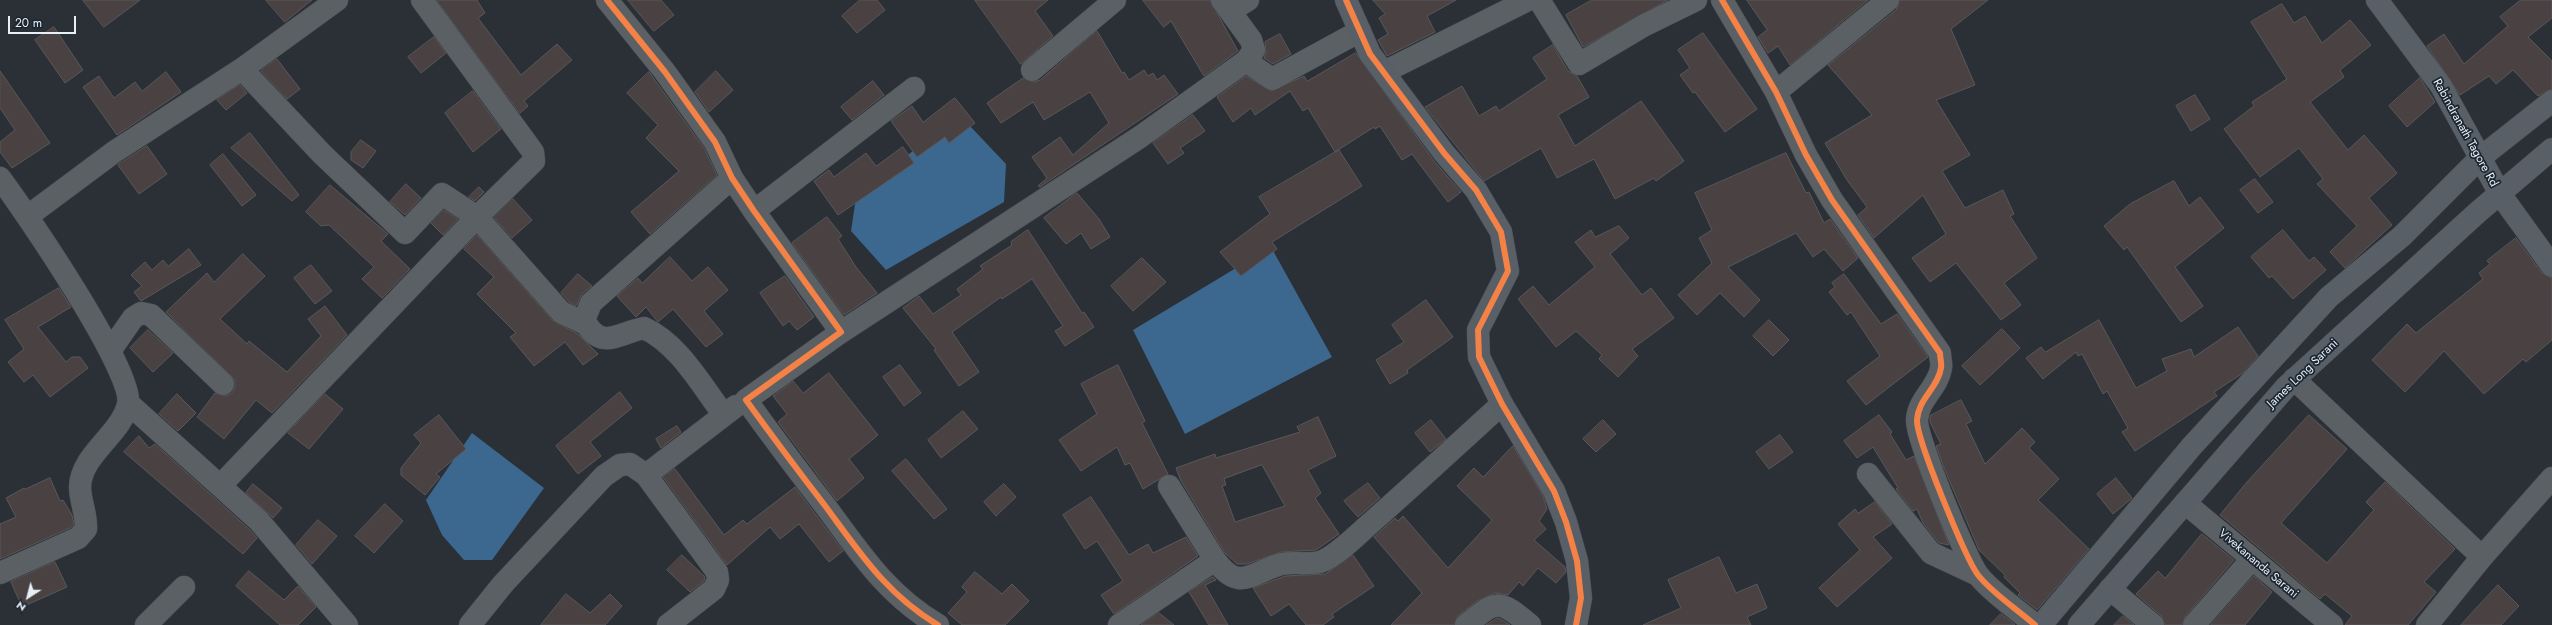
<!DOCTYPE html>
<html>
<head>
<meta charset="utf-8">
<style>
  body { margin:0 }
  #map { position:relative; width:2552px; height:625px; overflow:hidden; background:#2a3036; font-family:Jost,sans-serif }
  canvas { display:block }
  .north { position:absolute; left:8px; top:577px; width:40px; height:40px; -webkit-text-stroke:3px #1b2631; paint-order:stroke; rotate:216deg; font-size:11px; font-weight:700; line-height:16px; text-align:center; color:#e8eff7 }
  .north::after { content:''; display:block; margin:auto; width:14px; height:18px; background:#e8eff7; clip-path:polygon(50% 0,100% 100%,50% 72%,0 100%) }
  .scale { position:absolute; left:8px; top:16px; width:68px; height:18px; box-sizing:border-box; border:2px solid #e8eff7; border-top:0; padding-left:5px; font-size:12px; line-height:14px; white-space:nowrap; color:#e8eff7; -webkit-text-stroke:3px #1b2631; paint-order:stroke }
</style>
</head>
<body>
<div id="map">
<canvas width="2552" height="625"></canvas>
<div class="north">N</div>
<div class="scale">20 m</div>
</div>
<script>
const g = document.querySelector('canvas').getContext('2d');
g.lineJoin = 'round';
function paint(path, color) { g.fillStyle = color; g.fill(path, 'evenodd'); }
function strokePath(path, color, width, dash) { g.strokeStyle = color; g.lineWidth = width; g.lineCap = dash ? 'butt' : 'round'; g.setLineDash(dash || []); g.stroke(path); }
function write(font, color, halo, rows, align = 'center') {
  g.font = font + ' Jost,sans-serif'; g.lineWidth = 3.5; g.setLineDash([]); g.textBaseline = 'middle'; g.strokeStyle = halo; g.fillStyle = color; for (const [text, x, y, turn = 0] of rows) {
    g.save(); g.translate(x, y); g.rotate((+turn || 0) * Math.PI / 180); g.textAlign = isNaN(turn) ? turn : align; if (halo) g.strokeText(text, 0, 0); g.fillText(text, 0, 0); g.restore();
  }
}
paint(new Path2D(`
  M968,124L1006,164L1004,202L886,270L851,231L857,191L944,129Z
  M1271,247L1332,357L1185,434L1133,330Z
  M472,433L544,488L492,560H464L442,535L426,500Z`), '#3c6890');
const building = new Path2D(`
  M83,0H140L104,27Z
  M266,0H312L285,22Z
  M437,0H477L485,13L478,18L521,75L557,44L572,60L524,101L528,106L520,113Z
  M628,0H661L674,15L654,31Z
  M860,0H877L885,10L857,33L842,16Z
  M975,0H1048L1035,11L1053,36L1021,64Z
  M1143,0H1210L1238,51L1204,76L1171,21L1164,27Z
  M1373,0H1456L1427,16L1435,32L1387,56L1378,40L1388,34L1379,18L1385,14Z
  M1592,0H1668L1583,47L1566,15Z
  M1747,0H1868L1790,65L1778,46L1768,53L1758,37L1767,30Z
  M1900,0H1988L1951,29L1975,85L1936,100L1970,155L1942,171L1965,208L2003,190L2014,214L2010,216L2037,258L2004,283L2021,305L2001,320L1956,263L1930,282L1912,258L1946,234L1923,195L1874,238L1858,215L1867,207L1847,180L1825,143L1872,115L1828,65L1896,10Z
  M2521,0H2552V18L2528,37L2552,61V89L2538,96L2513,70L2496,84L2489,76L2460,95L2427,46L2444,34L2464,64L2508,26L2500,17Z
  M2282,4L2294,23L2305,16L2322,43L2350,20L2371,45L2340,70L2344,77L2310,102L2348,150L2364,135L2397,173L2369,198L2392,225L2345,268L2330,252L2357,226L2317,184L2323,179L2299,148L2260,177L2224,129L2254,106L2252,102L2287,79L2251,22Z
  M54,27L83,70L65,83L35,40Z
  M1097,31L1122,73L1124,72L1129,80L1144,70L1148,76L1153,73L1157,80L1164,75L1178,94L1040,187L1038,186L1047,178L1032,157L1060,137L1073,155L1109,123L1090,92L1044,120L1033,102L1001,123L987,103L1023,78L1034,82L1040,80Z
  M1703,33L1757,109L1725,132L1695,92L1693,93L1680,75L1690,68L1678,50Z
  M1280,34L1291,54L1273,64L1264,58L1266,52L1265,42Z
  M434,37L446,53L421,73L408,57Z
  M1553,45L1568,71L1577,76L1589,97L1558,115L1575,146L1641,101L1684,161L1656,181L1654,178L1615,199L1594,159L1557,178L1541,148L1484,181L1425,107L1462,86L1479,116L1496,106L1499,111L1547,79L1533,58Z
  M1356,53L1434,161L1461,192L1448,202L1412,154L1402,160L1380,126L1375,129L1374,127L1335,152L1308,108L1303,111L1290,91L1255,115L1251,108L1233,122L1217,97L1246,76L1271,91L1304,76L1307,81Z
  M277,59L300,89L287,99L261,71Z
  M0,71L50,143L12,168L0,152V142L15,130L0,108Z
  M716,71L733,90L709,112L695,92Z
  M166,72L181,92L117,135L83,87L99,76L114,98L135,82L142,91Z
  M649,72L704,148L717,175L650,234L631,212L679,171L646,138L658,125L627,93Z
  M2420,78L2435,102L2407,127L2389,106Z
  M873,81L884,95L852,120L841,107Z
  M240,85L247,93L226,110L217,100Z
  M473,91L501,129L473,152L445,113Z
  M2195,95L2210,119L2191,131L2176,106Z
  M955,98L975,123L949,143L945,137L917,157L891,121L912,106L923,122Z
  M1193,115L1205,131L1180,148L1184,153L1168,164L1153,143Z
  M250,133L299,195L292,201L231,148Z
  M361,140L376,151L363,168L351,160V152Z
  M147,146L167,174L139,194L118,165Z
  M903,147L914,163L838,215L814,181L829,170L834,177L866,153L876,166Z
  M1339,150L1362,186L1272,242L1277,249L1241,276L1220,252L1270,214L1259,197Z
  M1786,153L1806,193L1809,192L1824,223L1830,219L1858,258L1843,271L1824,249L1813,257L1796,233L1728,267L1760,300L1744,317L1720,293L1697,315L1678,295L1712,263L1699,238L1712,230L1695,193Z
  M223,154L256,195L242,206L210,165Z
  M2255,179L2273,202L2258,213L2240,190Z
  M2174,181L2189,206L2200,197L2224,228L2175,267L2203,306L2181,322L2127,247L2124,250L2104,226L2130,204Z
  M406,184L421,198L405,215L390,202Z
  M330,185L388,234L381,241L410,269L382,298L362,279L374,267L329,225L321,226L306,212Z
  M479,187L484,192L475,201L469,197Z
  M1077,193L1099,219L1110,237L1091,249L1081,233L1066,244L1044,218Z
  M513,199L532,220L512,238L494,218Z
  M444,210L458,219L443,235L431,223Z
  M827,217L842,236L838,239L856,267L877,293L844,315L792,243Z
  M1619,226L1629,238L1610,254L1642,295L1651,288L1674,318L1632,349L1638,356L1618,377L1599,359L1602,355L1576,331L1556,347L1518,299L1533,286L1549,305L1595,267L1575,242L1591,230L1595,237Z
  M1028,230L1082,313L1084,312L1094,327L1065,346L1055,331L1063,326L1032,279L1002,299L1001,297L952,332L979,372L959,386L934,350L936,349L903,308L919,296L933,314L961,295L957,289L983,269L980,266L1012,245L1011,242Z
  M2283,230L2309,261L2314,257L2326,270L2293,299L2272,276L2269,278L2251,257Z
  M477,235L552,320L578,334L598,354L583,365L565,342L534,366L510,337L516,333L477,294L494,277L464,249Z
  M2516,238L2542,273L2552,278V340L2526,362L2523,359L2484,394L2444,351L2405,392L2372,360L2407,324L2416,333L2483,279L2479,273L2490,264L2487,261Z
  M189,249L201,265L141,301L134,292L142,286L131,275L145,262L152,270L163,260L168,266Z
  M243,254L265,276L220,319L247,344L249,341L287,372L321,336L308,319L325,306L347,335L272,413L256,400L224,439L197,417L215,393L226,396L232,393L235,387V380L166,312L207,273L214,282Z
  M670,257L692,281L708,267L728,290L704,311L723,334L706,347L673,309L658,322L646,307L636,317L617,296L638,278L642,283Z
  M1142,258L1166,282L1133,311L1111,286Z
  M311,265L332,291L315,304L294,278Z
  M578,274L592,286L582,294L576,306L569,302L561,293Z
  M1844,274L1881,324L1897,314L1928,357L1866,405L1847,381L1880,356L1851,312L1847,315L1829,292L1835,287L1832,283Z
  M785,276L814,317L797,330L789,321L783,326L760,293Z
  M59,288L71,307L38,327L66,362L72,357H80L88,368L50,397L33,375L24,382L8,362L24,349L5,320Z
  M1426,300L1453,337L1407,370L1408,373L1390,384L1376,360L1404,342L1392,325Z
  M1769,320L1789,340L1773,356L1753,336Z
  M2099,320L2136,388L2167,371L2162,359L2191,349L2194,357L2238,327L2258,356L2243,373L2214,392L2217,396L2135,451L2122,432L2128,428L2107,391L2103,394L2082,354L2078,356L2076,352L2043,379L2026,358L2041,347L2045,352Z
  M2002,329L2020,348L1980,385L1962,366Z
  M148,330L173,353L153,372L130,348Z
  M900,365L921,393L904,406L883,377Z
  M1118,365L1145,421L1142,423L1168,474L1143,489L1130,463L1125,465L1117,447L1081,471L1059,440L1097,414L1081,384Z
  M829,373L878,435L849,459L864,478L837,501L778,422L787,414L773,396L793,381L803,393Z
  M620,392L632,408L590,442L601,456L578,474L556,446Z
  M177,394L196,413L178,431L159,414Z
  M325,394L343,409L309,449L288,433Z
  M1961,400L1972,421L1966,424L1985,464L2022,428L2035,442L2029,448L2059,479L2038,500L2089,549L2037,610L2018,595L2020,593L2004,577L2005,575L1979,550L1944,468L1936,446L1941,444L1930,422V416Z
  M963,411L978,429L941,458L928,440Z
  M439,415L466,449L436,474L440,477L425,495L401,475V468L421,443L414,435Z
  M1879,415L1892,432L1890,434L1906,460L1914,456L1949,545L1939,543L1923,523L1917,509L1913,511L1896,489L1898,488L1873,447L1857,458L1844,441Z
  M2309,415L2347,449L2281,523L2327,563L2374,510L2366,502L2385,482L2455,549L2424,582L2436,592L2408,625H2345L2352,616L2325,594L2320,599L2220,515L2247,482Z
  M1318,417L1336,456L1308,470L1321,493L1315,498L1339,534L1316,550L1281,552L1247,564H1237L1225,553L1181,481L1176,468L1215,454L1216,458L1300,432L1297,427ZM1262,465L1285,506L1235,522L1222,486L1226,485L1224,479Z
  M1431,420L1446,439L1430,452L1415,433Z
  M1603,420L1616,434L1596,452L1583,439Z
  M677,426L681,432L661,448L656,439Z
  M1780,435L1793,452L1769,469L1756,452Z
  M139,436L149,448L155,444L250,530L257,538L243,554L124,452Z
  M1513,446L1543,496L1547,509L1539,521L1546,529L1534,540L1565,567L1566,572L1556,583L1538,568L1523,586L1519,582L1508,595L1495,593L1477,601L1458,616L1454,625H1391L1422,593L1374,537L1395,518L1398,521L1403,516L1448,568L1492,520L1457,486L1474,468L1483,477Z
  M906,459L947,509L934,519L892,471Z
  M675,469L724,535L743,520L747,524L795,487L843,551L829,562L799,524L780,539L770,527L727,565L663,477Z
  M50,478L60,501L63,500L72,515L74,524L70,528L0,559V524L16,517L6,498L24,488L25,489Z
  M2116,478L2132,498L2113,514L2097,494Z
  M1368,483L1380,498L1358,517L1344,501Z
  M253,484L282,508L273,518L246,493Z
  M1004,484L1016,497L996,516L984,502Z
  M1091,497L1129,555L1148,544L1153,553L1186,537L1198,556L1114,614L1101,595L1123,581L1097,541L1085,549L1063,515Z
  M1875,502L1892,524L1873,537L1892,558L1837,607L1819,588L1860,550L1838,524L1855,509L1858,513Z
  M385,504L403,521L374,553L355,536Z
  M318,520L337,536L312,564L296,545Z
  M2202,534L2234,560L2185,617L2182,625H2165L2161,616L2136,594L2158,571L2165,578Z
  M682,555L705,577L704,581L690,592L667,570Z
  M1353,555L1374,586L1332,614L1334,617L1323,625H1306L1289,604L1271,616L1253,588L1285,576L1325,574Z
  M1719,557L1736,593L1757,584L1767,608L1747,617L1751,625H1643L1681,608L1668,580Z
  M55,562L67,587L22,607L11,582Z
  M249,571L284,600L298,586L316,607L298,625H280L236,586Z
  M975,572L1002,594L1012,584L1029,601L1005,625H962L948,613L967,592L962,587Z
  M2254,576L2272,592L2245,625H2211Z
  M1213,577L1216,580L1205,585L1228,625H1209L1189,592Z
  M2498,585L2519,606L2501,625H2461Z
  M566,594L590,613L610,594L622,606L605,625H541Z
  M1159,613L1174,625H1141Z
  M2001,614L2013,623L2015,625H1990Z
  M2123,616L2134,625H2114Z
  M1498,618L1504,621L1510,625H1486Z`);
paint(building, '#4a4142');
strokePath(building, '#59585a', 1);
const street = new Path2D(`
  M607,0L665,72L715,142L732,178L754,211L841,332L746,400C772,436 799,472 826,507C860,553 887,595 938,625
  M1539,0L1579,64L1643,26L1696,0
  M1722,0L1776,92L1806,155L1832,200L1940,353C1940,358 1942,364 1941,368C1938,388 1918,399 1917,420C1916,438 1966,559 1978,575C1993,594 2017,609 2035,625
  M1230,11L1248,0
  M1246,61L1272,79L1360,31
  M242,69L322,154L405,233L442,194L477,217L561,312L586,324
  M1032,70L1115,0
  M1384,72L1528,0
  M1776,92L1888,0
  M0,178C24,210 135,372 128,404C121,435 81,454 80,487C80,501 87,515 86,529L78,538L0,573
  M754,211L914,88
  M28,216L114,152L242,69L337,0
  M841,332L1140,137L1246,61L1254,50L1251,40L1222,0
  M110,351L133,318L141,313L151,315L223,384
  M2294,379L2482,557
  M128,403L259,521L347,625
  M724,415C701,385 679,344 644,328C618,333 601,352 584,320L591,303L732,178
  M1868,474L1931,553L1978,575
  M220,486L477,217L534,161L533,152L422,0
  M1169,486L1215,560C1238,591 1249,575 1278,565C1292,561 1306,565 1320,562C1336,557 1360,532 1373,521C1416,483 1459,443 1502,404
  M2185,503L2332,625
  M2110,589L2153,625
  M146,625L184,587
  M470,625L503,584L604,476L620,465L630,464L646,475
  M668,625L714,589L718,580L717,572L646,475L736,406
  M1119,625L1215,560
  M1466,625C1497,600 1498,598 1530,625
  M2194,625L2252,559
  M2427,625L2482,557L2552,478`);
const secondary = new Path2D(`
  M1346,0L1370,54L1444,153L1476,190L1501,232L1508,271L1478,330L1479,357L1502,404L1554,491L1566,522L1577,561L1581,598L1576,625
  M2377,0L2441,86L2500,194L2552,266
  M2041,625L2192,446L2329,297L2402,236L2480,158L2552,101
  M2079,625L2286,387L2478,212L2552,149`);
strokePath(street, '#464c51', 23);
strokePath(secondary, '#464c51', 23);
strokePath(street, '#5b6065', 22);
strokePath(secondary, '#585f66', 22);
strokePath(new Path2D(`
  M607,0L665,72L715,142L732,178L754,211L841,332L746,400C772,436 799,472 826,507C860,553 887,595 938,625
  M1346,0L1370,54L1444,153L1476,190L1501,232L1508,271L1478,330L1479,357L1502,404L1554,491L1566,522L1577,561L1581,598L1576,625
  M1722,0L1776,92L1806,155L1832,200L1940,353C1940,358 1942,364 1941,368C1938,388 1918,399 1917,420C1916,438 1966,559 1978,575C1993,594 2017,609 2035,625`), '#f48246', 6);
write('12px', '#e8eff7', '#1b2631', [
  ["Rabindranath Tagore Rd",2465,133,61],
  ["James Long Sarani",2303,374,-44],
  ["Vivekananda Sarani",2258,564,40]
]);
</script>
</body>
</html>
